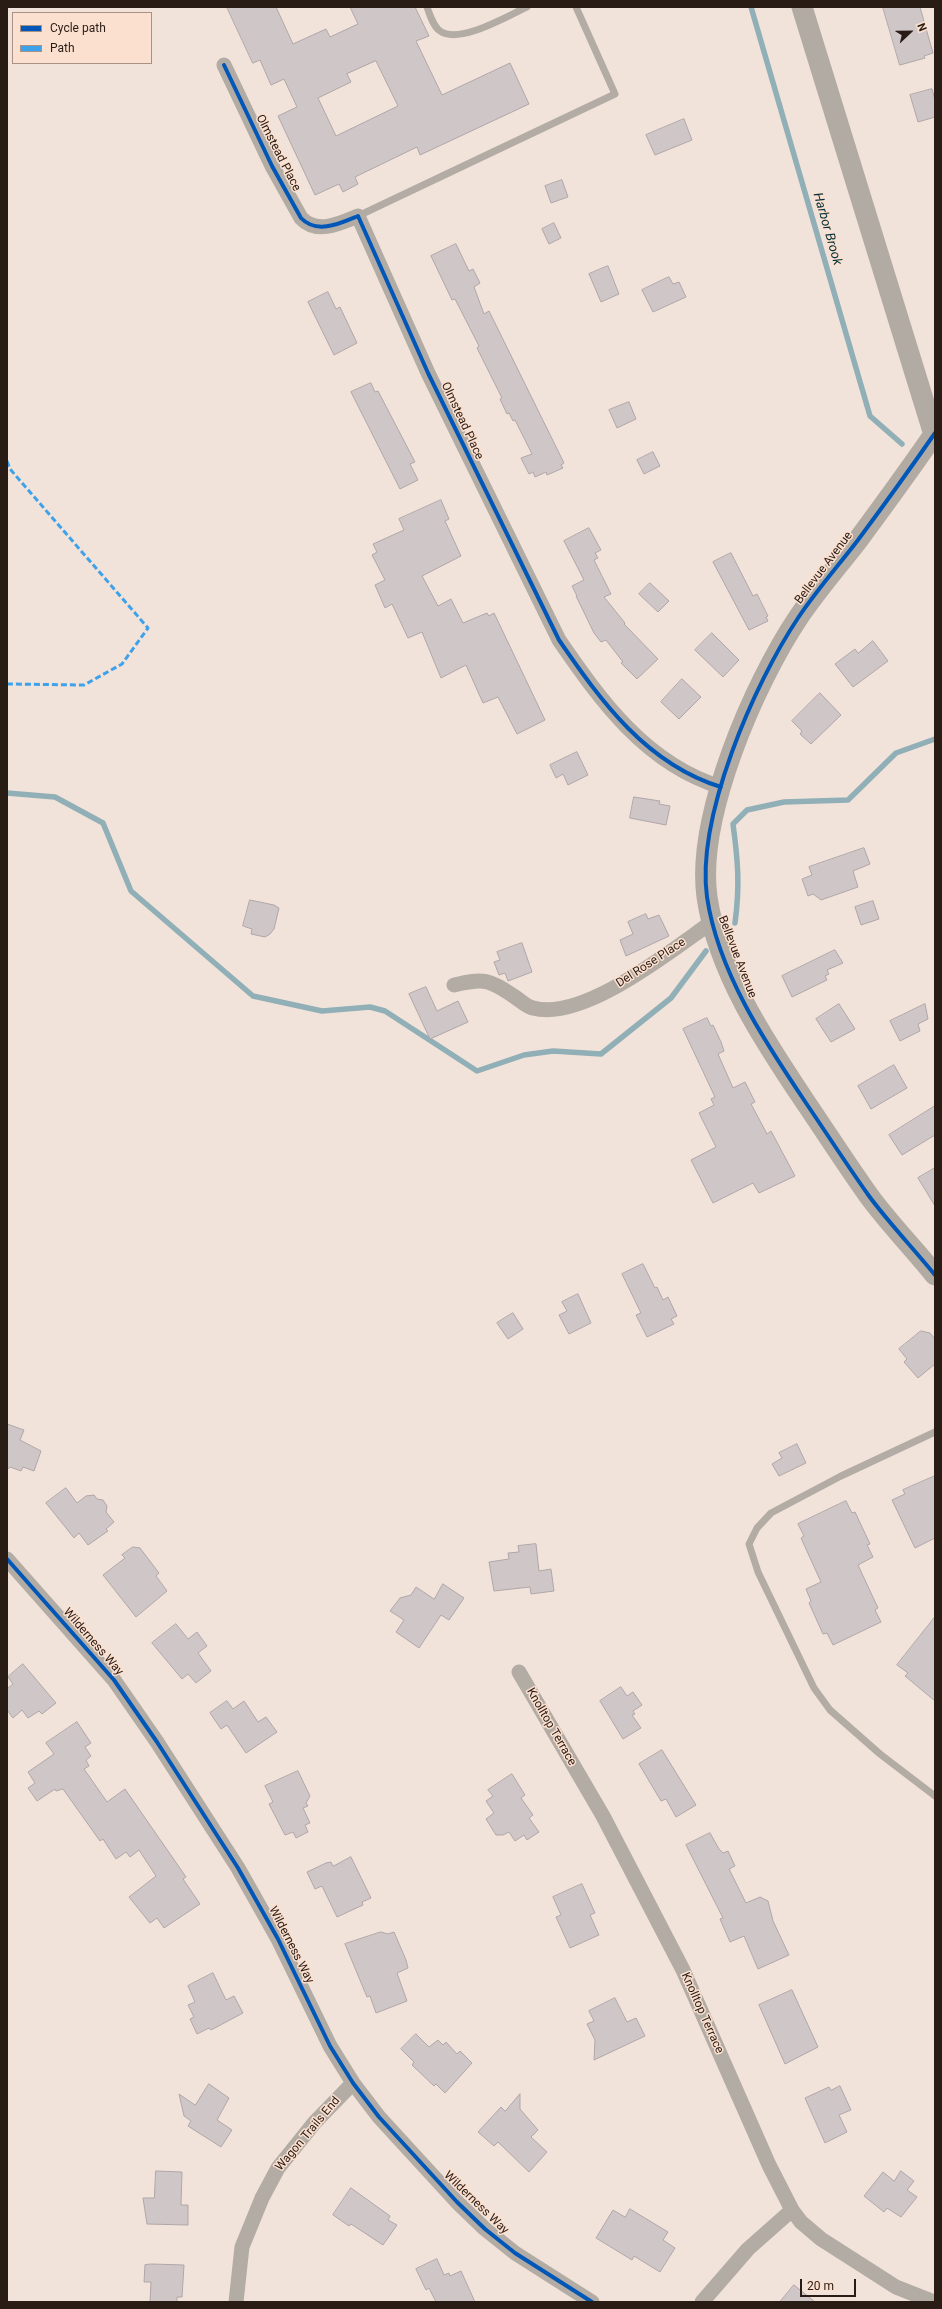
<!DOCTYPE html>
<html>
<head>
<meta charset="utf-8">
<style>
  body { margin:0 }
  #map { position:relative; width:942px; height:2309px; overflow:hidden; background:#f2e3da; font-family:Roboto,sans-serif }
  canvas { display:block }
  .frame { position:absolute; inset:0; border:8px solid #281c15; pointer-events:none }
  .legend { position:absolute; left:12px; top:12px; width:140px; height:52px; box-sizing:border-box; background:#fce0cf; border:1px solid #a79285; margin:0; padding:5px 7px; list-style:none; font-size:12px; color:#281c15 }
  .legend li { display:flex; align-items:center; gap:8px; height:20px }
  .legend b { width:20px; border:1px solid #a79285 }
  .north { position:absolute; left:890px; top:12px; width:40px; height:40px; -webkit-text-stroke:3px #fce0cf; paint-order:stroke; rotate:68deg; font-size:11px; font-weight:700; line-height:16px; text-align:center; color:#281c15 }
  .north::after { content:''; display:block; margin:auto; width:14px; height:18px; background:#281c15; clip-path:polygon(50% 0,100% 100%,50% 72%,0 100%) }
  .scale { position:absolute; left:800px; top:2279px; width:56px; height:18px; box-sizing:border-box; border:2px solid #281c15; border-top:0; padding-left:5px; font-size:12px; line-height:14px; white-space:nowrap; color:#281c15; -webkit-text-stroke:3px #fce0cf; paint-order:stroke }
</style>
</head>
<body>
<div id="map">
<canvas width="942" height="2309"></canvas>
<div class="frame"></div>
<ul class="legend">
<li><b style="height:5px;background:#0057b8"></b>Cycle path</li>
<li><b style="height:5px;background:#3ea2ea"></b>Path</li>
</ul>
<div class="north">N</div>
<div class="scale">20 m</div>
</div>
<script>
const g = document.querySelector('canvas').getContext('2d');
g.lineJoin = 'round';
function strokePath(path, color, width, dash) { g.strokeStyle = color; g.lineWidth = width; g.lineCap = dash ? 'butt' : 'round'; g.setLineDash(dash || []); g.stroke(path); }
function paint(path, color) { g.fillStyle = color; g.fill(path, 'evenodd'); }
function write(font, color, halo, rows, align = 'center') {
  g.font = font + ' Roboto,sans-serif'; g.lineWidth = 3; g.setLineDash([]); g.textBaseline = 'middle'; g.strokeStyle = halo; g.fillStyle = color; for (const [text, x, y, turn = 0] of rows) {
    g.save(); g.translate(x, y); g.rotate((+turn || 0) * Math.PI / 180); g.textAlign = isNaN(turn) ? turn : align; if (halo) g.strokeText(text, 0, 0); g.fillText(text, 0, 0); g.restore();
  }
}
strokePath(new Path2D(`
  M751,7L870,416L902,444
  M7,793L55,797L103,823L131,891L253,996L322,1011L370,1007L385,1011L477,1071L524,1055L553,1051L601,1054L671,998L706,951
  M735,923C740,886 738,861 733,824L747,810L784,802L848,800L896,753L935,739`), '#91afb6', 5.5);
const building = new Path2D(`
  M227,7H276L293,44L326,29L330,37L358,24L350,7H415L429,36L416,41L442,95L510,63L529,104L420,155L417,147L355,177L358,184L343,192L339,184L315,195L278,116L297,107L284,79L271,85L260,60L253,63ZM376,61L398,106L336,136L318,98L351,82L347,74Z
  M883,7H920L933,53L924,56L925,58L900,65Z
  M932,89L935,100V117L918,122L910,95Z
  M684,119L692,140L655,155L646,135Z
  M562,180L568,197L551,203L545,186Z
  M554,223L561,238L549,244L542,229Z
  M456,244L469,271L473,269L480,283L474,287L484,314L489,311L564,463L561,465L563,468L547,475L546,472L535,477L533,472L529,474L521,458L532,454L515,420L513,421L509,413L507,414L500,399L502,398L477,348L479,346L455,299L452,300L431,256Z
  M608,266L619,294L601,302L589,274Z
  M669,277L673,284L679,282L686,297L653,312L642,290Z
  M328,292L336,309L340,307L357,343L334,355L308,302Z
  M371,383L375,392L378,391L415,462L410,464L418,480L400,489L351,392Z
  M629,402L636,419L617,428L609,410Z
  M653,452L660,466L644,474L637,460Z
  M441,500L449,519L445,521L461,556L422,576L438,606L451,599L463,623L487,613L489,616L494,613L545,720L517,734L498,697L483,703L466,665L441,678L422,632L408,638L392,604L385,608L375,585L385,580L372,555L377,552L373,544L404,530L399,519Z
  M589,528L601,550L595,553L598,558L594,560L611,594L604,597L625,623L624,624L658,659L637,679L621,663L623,662L606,640L601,642L594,633L576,596H577L572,586L584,580L564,541Z
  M731,553L753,596L757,594L768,616L766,617L768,621L749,630L713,562Z
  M650,583L669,601L658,612L639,594Z
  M712,633L739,660L723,677L695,650Z
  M873,641L888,661L853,687L835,664L855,649L858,653Z
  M682,679L701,697L679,719L661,702Z
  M820,693L841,715L811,744L800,734L802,731L792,721Z
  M577,752L588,775L568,785L563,774L556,778L550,765Z
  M634,797L660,801L659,804L670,806L666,825L630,818Z
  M864,848L870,864L853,871L858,887L821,900L813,894L808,896L802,879L812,875L809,867Z
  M250,900L274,905L279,908L274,929L270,934L265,937L251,934L252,929L243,926Z
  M873,901L879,919L861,925L855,907Z
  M646,914L648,919L659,915L669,936L626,956L620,940L633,934L628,922Z
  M522,943L532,972L508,981L505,973L499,975L494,962L500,960L497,952Z
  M835,950L843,963L827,970L829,974L825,976L827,980L792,997L782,976Z
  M426,987L437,1011L458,1001L468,1022L430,1039L409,994Z
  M839,1004L855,1029L831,1042L816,1019Z
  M925,1004L928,1019L918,1024L920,1031L900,1041L890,1021Z
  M707,1018L711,1026L713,1025L721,1042L724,1051L718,1054L733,1088L745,1082L755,1102L751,1104L767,1134L771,1131L795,1176L759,1193L753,1183L713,1203L691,1160L716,1147L699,1113L714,1105L711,1099L715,1097L683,1029Z
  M894,1065L907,1088L871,1109L858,1086Z
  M935,1106V1135L902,1155L889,1135Z
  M935,1168V1206L918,1178Z
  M643,1264L655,1288L657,1287L663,1300L668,1297L677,1316L671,1319L674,1324L647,1337L636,1315L641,1313L622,1274Z
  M578,1294L591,1323L569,1334L559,1315L567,1311L562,1302Z
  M513,1313L523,1329L508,1339L497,1323Z
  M921,1331L930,1333L935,1339V1364L918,1378L904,1362L907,1359L899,1349Z
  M7,1424L24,1430L20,1440L41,1451L34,1471L23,1467L21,1471L10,1467L7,1470Z
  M797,1444L806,1463L779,1476L772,1464L782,1458L779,1453Z
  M935,1476V1538L915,1548L892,1500L905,1494L903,1490Z
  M66,1488L77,1503L86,1496L94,1495L97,1499L103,1500L107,1506L106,1512L114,1522L106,1529L108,1531L88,1545L79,1533L74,1538L46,1503Z
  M846,1501L852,1513L855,1512L870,1544L867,1545L873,1557L858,1565L878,1608L875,1610L881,1622L833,1645L827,1633L823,1634L809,1603L811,1601L806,1589L821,1582L801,1538L804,1536L798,1524Z
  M536,1544L539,1571L551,1569L554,1591L531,1594L530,1587L494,1591L489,1562L509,1559L508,1553L519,1552L518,1546Z
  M133,1547L140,1548L159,1573L156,1576L167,1591L136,1617L103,1575L125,1558L122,1555Z
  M443,1584L464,1598L449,1620L441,1615L419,1648L396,1632L404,1620L390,1611L400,1598L411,1595L416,1587L434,1599Z
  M935,1617V1701L905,1676L908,1673L897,1665Z
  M176,1624L188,1639L197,1632L207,1646L198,1653L211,1671L196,1683L188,1674L182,1679L152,1643Z
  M23,1664L56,1703L42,1714L39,1711L28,1718L22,1710L13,1718L7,1710V1689L13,1684L8,1677Z
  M621,1687L627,1696L633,1692L642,1705L633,1711L635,1714L632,1715L641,1728L623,1739L600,1701Z
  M227,1701L233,1709L244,1701L258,1722L266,1717L277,1732L246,1753L227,1725L221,1729L210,1713Z
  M77,1722L91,1743L85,1747L91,1756L86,1760L89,1766L84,1769L107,1802L125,1789L186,1877L183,1879L200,1904L164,1928L157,1918L150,1923L129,1897L156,1876L139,1850L130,1857L126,1852L116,1859L103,1839L100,1841L63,1789L56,1791L55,1789L37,1801L28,1788L35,1783L28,1772L54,1754L46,1743Z
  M662,1750L696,1805L676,1817L666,1799L661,1801L639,1764Z
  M298,1771L310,1796L306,1803L308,1806L303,1808L310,1823L305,1825L308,1832L296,1838L293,1832L285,1835L269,1804L273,1802L265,1786Z
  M512,1774L525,1795L521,1798L533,1815L529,1818L539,1832L527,1840L524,1835L515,1841L509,1832L503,1835H496L486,1819L494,1813L486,1801L493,1796L488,1790Z
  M710,1833L719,1849L723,1853L728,1851L735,1866L729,1869L746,1903L760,1897L768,1901L773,1921L789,1955L758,1969L744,1936L730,1942L720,1919L723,1918L686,1845Z
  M351,1857L371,1898L362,1902L363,1905L337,1917L322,1886L315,1889L307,1872L326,1863L331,1862L333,1866Z
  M582,1884L595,1913L590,1915L599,1935L570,1948L556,1917L561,1915L553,1897Z
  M381,1932L388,1934L394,1932L406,1960L408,1968L397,1973L407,2001L376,2013L370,1996L367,1997L345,1944Z
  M213,1973L226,2000L234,1996L243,2013L211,2030L209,2028L197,2034L190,2019L194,2017L188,2005L195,2002L188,1986Z
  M792,1990L818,2047L785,2064L759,2005Z
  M615,1998L627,2022L636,2018L645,2036L594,2060L595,2040L587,2024L594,2021L589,2011Z
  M416,2034L429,2047L438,2040L443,2045L446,2042L457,2054L460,2051L472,2063L445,2093L436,2084L434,2086L412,2065L414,2062L401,2049Z
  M209,2084L229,2098L217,2120L232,2130L221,2147L188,2126L191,2121L184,2116L179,2094L195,2105Z
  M840,2086L851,2110L839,2115L847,2132L825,2143L805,2098L829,2087L831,2090Z
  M520,2094V2109L538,2130L531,2137L547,2152L529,2172L498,2142L494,2146L478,2132L501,2107L505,2111Z
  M156,2171L182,2172L181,2205H188V2225L147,2224L143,2198H154Z
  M901,2171L914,2181L907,2190L917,2197L901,2217L887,2208L884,2212L864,2196L883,2172L894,2181Z
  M351,2188L390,2216L388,2220L397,2225L383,2245L351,2224L349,2226L333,2215Z
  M630,2209L668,2232L663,2240L675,2248L660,2272L634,2256L632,2260L596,2238L613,2210L625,2217Z
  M437,2259L444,2275L449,2273L450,2276L461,2271L475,2302H436L429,2288L426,2290L416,2269Z
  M152,2264L184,2265L182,2297H177V2302H150L151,2282H144L145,2265Z
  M794,2285L815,2302H780Z`);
paint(building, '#cfc6c8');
strokePath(building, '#b0a6a8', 1);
strokePath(new Path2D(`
  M427,7C430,15 433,26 440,31C459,45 509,15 527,7
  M358,216L615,94L576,7
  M935,1432L841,1476L771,1513L757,1528L749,1544L758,1572L814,1688L830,1710L880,1754L935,1796`), '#b2aca5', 7);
strokePath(new Path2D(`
  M224,65L272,166L301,218C317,235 341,223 358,216L428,373L559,640C601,701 646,764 721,787
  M454,985C484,978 489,979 515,997C521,1001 527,1007 533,1008C583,1022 672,950 712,922
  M7,1559L114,1680L157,1742L238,1868L278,1939L330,2046L353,2083L379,2117L457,2202L485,2229L515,2253L592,2302
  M519,1672L603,1816L683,1970L769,2165L792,2210L801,2222L821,2239L896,2287L934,2302
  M236,2302L242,2247L262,2198L278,2168L315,2122L353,2083
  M702,2302L748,2249L792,2210`), '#b2aca5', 15);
strokePath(new Path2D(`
  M802,7L935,438
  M935,433C910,469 884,505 858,540C838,566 816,591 798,618C754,684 696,817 707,897C718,972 765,1042 806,1103C827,1134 847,1165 869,1196C889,1223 913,1248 935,1275`), '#b2aba3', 21);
strokePath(new Path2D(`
  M7,461L10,469L148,628L122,664L84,685L7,684`), '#3ea2ea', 3, [6, 3]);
strokePath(new Path2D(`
  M224,65L272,166L301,218C317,235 341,223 358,216L428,373L559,640C601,701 646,764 721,787
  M935,433C910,469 884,505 858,540C838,566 816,591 798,618C754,684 696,817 707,897C718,972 765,1042 806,1103C827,1134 847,1165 869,1196C889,1223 913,1248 935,1275
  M7,1559L114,1680L157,1742L238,1868L278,1939L330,2046L353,2083L379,2117L457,2202L485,2229L515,2253L592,2302`), '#0057b8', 4);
write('12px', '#281c15', '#fce0cf', [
  ["Olmstead Place",278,153,63],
  ["Olmstead Place",462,421,65],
  ["Bellevue Avenue",824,568,-53],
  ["Bellevue Avenue",737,957,69],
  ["Del Rose Place",651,963,-33],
  ["Wilderness Way",93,1642,49],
  ["Knolltop Terrace",551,1727,60],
  ["Wilderness Way",291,1945,63],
  ["Knolltop Terrace",702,2013,66],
  ["Wagon Trails End",308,2134,-50],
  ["Wilderness Way",476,2203,44]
]);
write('italic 13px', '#00313b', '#fce0cf', [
  ["Harbor Brook",827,229,74]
]);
</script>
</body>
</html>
